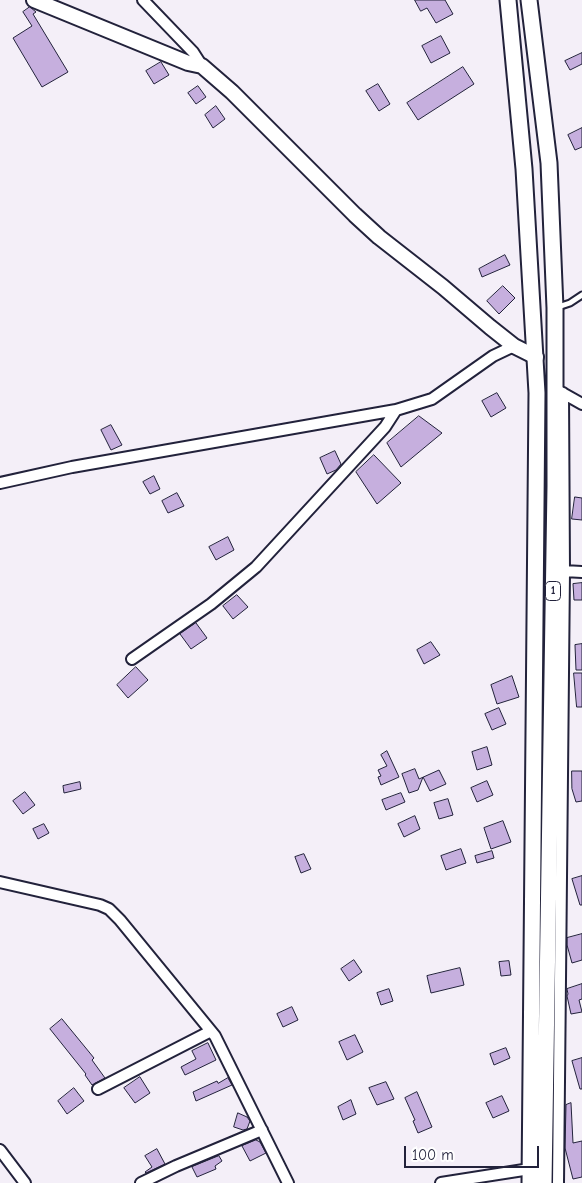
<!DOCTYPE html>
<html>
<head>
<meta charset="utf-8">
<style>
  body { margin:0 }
  #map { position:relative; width:582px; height:1183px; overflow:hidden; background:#f4eff8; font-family:"Comic Neue",sans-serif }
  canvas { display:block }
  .scale { position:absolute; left:404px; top:1146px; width:135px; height:22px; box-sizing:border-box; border:2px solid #22223b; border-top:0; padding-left:6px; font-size:15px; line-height:18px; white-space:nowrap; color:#22223b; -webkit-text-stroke:4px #fff; paint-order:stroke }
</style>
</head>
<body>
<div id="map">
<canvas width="582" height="1183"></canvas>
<div class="scale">100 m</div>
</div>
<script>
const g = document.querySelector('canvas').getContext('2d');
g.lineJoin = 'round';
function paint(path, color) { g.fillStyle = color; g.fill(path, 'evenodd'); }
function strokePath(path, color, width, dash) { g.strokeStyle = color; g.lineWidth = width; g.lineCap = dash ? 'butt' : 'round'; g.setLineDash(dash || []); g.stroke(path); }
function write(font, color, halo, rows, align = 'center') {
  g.font = font + ' "Comic Neue",sans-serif'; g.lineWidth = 5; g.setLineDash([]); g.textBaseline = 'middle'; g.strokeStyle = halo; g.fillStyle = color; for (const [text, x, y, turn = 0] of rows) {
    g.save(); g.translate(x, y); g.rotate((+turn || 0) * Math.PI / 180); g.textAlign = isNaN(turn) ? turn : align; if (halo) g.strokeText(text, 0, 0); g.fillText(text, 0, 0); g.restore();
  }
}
const building = new Path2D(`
  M415,0H445L453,14L436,23L427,8L421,11Z
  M30,7L36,12L33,14L68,72L42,87L13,38L32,26L23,12Z
  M441,36L450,53L431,63L422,46Z
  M582,53V64L570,70L565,61Z
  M161,62L169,75L154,84L146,71Z
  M463,67L474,84L418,120L407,103Z
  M378,84L390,104L379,111L366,91Z
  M198,86L206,97L196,104L188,93Z
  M216,106L225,119L213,128L205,115Z
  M582,128V147L575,150L568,135Z
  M505,255L510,265L482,277L479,269Z
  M503,286L515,298L499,314L487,301Z
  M497,393L506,408L491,417L482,401Z
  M419,416L442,433L401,467L387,443Z
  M111,425L122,445L111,450L101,430Z
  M335,451L341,464L336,470L327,474L320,458Z
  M374,455L401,483L377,504L356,472Z
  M154,476L160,489L150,494L143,482Z
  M177,493L184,506L168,513L162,501Z
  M575,497L582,498V520L572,519Z
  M228,537L234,550L216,560L209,547Z
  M582,583V600H574L573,584Z
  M237,595L248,607L233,619L223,606Z
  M196,623L207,638L191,649L180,634Z
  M431,642L440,655L424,664L417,650Z
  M582,644V670H576L575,645Z
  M136,667L148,680L128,698L117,685Z
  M574,673H582V707H577Z
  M512,676L519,697L497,704L491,685Z
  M499,708L506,724L492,730L485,714Z
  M487,747L492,765L477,770L472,752Z
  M387,751L399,777L381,785L378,777L381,776L378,770L387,766L381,755Z
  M415,769L419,779L439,770L446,784L430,791L423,777L418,790L409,793L402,774Z
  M572,771H582V801L576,802L572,789Z
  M487,781L493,795L477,802L471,788Z
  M80,782L81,789L64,793L63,786Z
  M25,792L35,805L23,814L13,801Z
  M401,793L405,802L386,810L382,800Z
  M448,799L453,815L439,819L434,803Z
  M415,816L420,829L404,837L398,824Z
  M503,821L511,842L491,849L484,828Z
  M44,824L49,833L38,839L33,829Z
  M461,849L466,863L446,870L441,856Z
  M492,851L494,858L477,863L475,856Z
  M304,854L311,869L301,873L295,857Z
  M582,876V905H580L572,879Z
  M582,934V960L572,963L567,945V938Z
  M354,960L362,972L349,981L341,969Z
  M509,961L511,975L501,976L499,962Z
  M460,968L464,985L431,993L427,976Z
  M582,984V999L579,1000L582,1012L571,1014L567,996L568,994L567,989Z
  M389,989L393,1001L381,1005L377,993Z
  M292,1007L298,1020L283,1027L277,1014Z
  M62,1019L94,1058L92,1060L105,1078L92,1085L85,1075L86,1074L50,1029Z
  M355,1035L363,1052L347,1060L339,1042Z
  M208,1043L216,1060L185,1075L181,1067L196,1059L192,1051Z
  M506,1048L510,1058L494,1065L490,1054Z
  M582,1058V1089H580L572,1061Z
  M140,1077L150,1093L135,1103L124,1088Z
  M228,1078L232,1085L196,1101L193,1092L217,1081L218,1083Z
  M386,1082L394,1099L377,1105L369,1088Z
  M74,1088L84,1101L67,1114L58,1101Z
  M417,1092L432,1127L418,1133L413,1121L415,1120L405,1098Z
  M502,1096L509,1111L493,1118L486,1103Z
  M351,1100L356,1114L343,1120L338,1107Z
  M571,1103L573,1143L582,1141V1177L573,1179L565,1148L566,1105Z
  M238,1113L247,1117L250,1121L247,1129L243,1130L234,1127Z
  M256,1140L260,1142L266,1153L250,1161L242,1146Z
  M157,1149L165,1164L146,1173L145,1172L152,1167L145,1156Z
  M219,1156L222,1161L215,1166L216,1169L197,1177L192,1167Z`);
paint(building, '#c6afde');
strokePath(building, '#22223b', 1);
const lane = new Path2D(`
  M558,307L570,303L582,295`);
const street = new Path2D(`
  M143,0L193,52L202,66
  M559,391L582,404
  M0,483L72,467L396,410L432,399L493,356L514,346
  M564,571L582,572
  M132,659L211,604L256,567L385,427L396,410
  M0,882L100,905L109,909L120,920L215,1036L288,1183
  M98,1089L211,1031
  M0,1150L25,1183
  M141,1183L176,1166L262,1130
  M441,1183L530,1169
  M558,1183L564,571L563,393`);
const secondary = new Path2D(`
  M34,0L188,63L202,66L232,92L355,215L379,237L443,287L490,327L514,346L536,357`);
const primary = new Path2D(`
  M508,0L524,169L537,393L530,1183
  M529,0L549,163L555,308V486L544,1183`);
strokePath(lane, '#22223b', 9);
strokePath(street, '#22223b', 14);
strokePath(secondary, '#22223b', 18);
strokePath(primary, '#22223b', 19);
strokePath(lane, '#fff', 5);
strokePath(street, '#fff', 10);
strokePath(secondary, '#fff', 14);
strokePath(primary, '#fff', 15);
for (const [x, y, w] of [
  [553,591,15]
]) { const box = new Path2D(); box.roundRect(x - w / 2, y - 9.5, w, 19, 4); g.fillStyle = '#fff'; g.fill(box); strokePath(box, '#22223b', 1); }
write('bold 12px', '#22223b', null, [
  ["1",553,591]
]);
</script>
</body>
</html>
